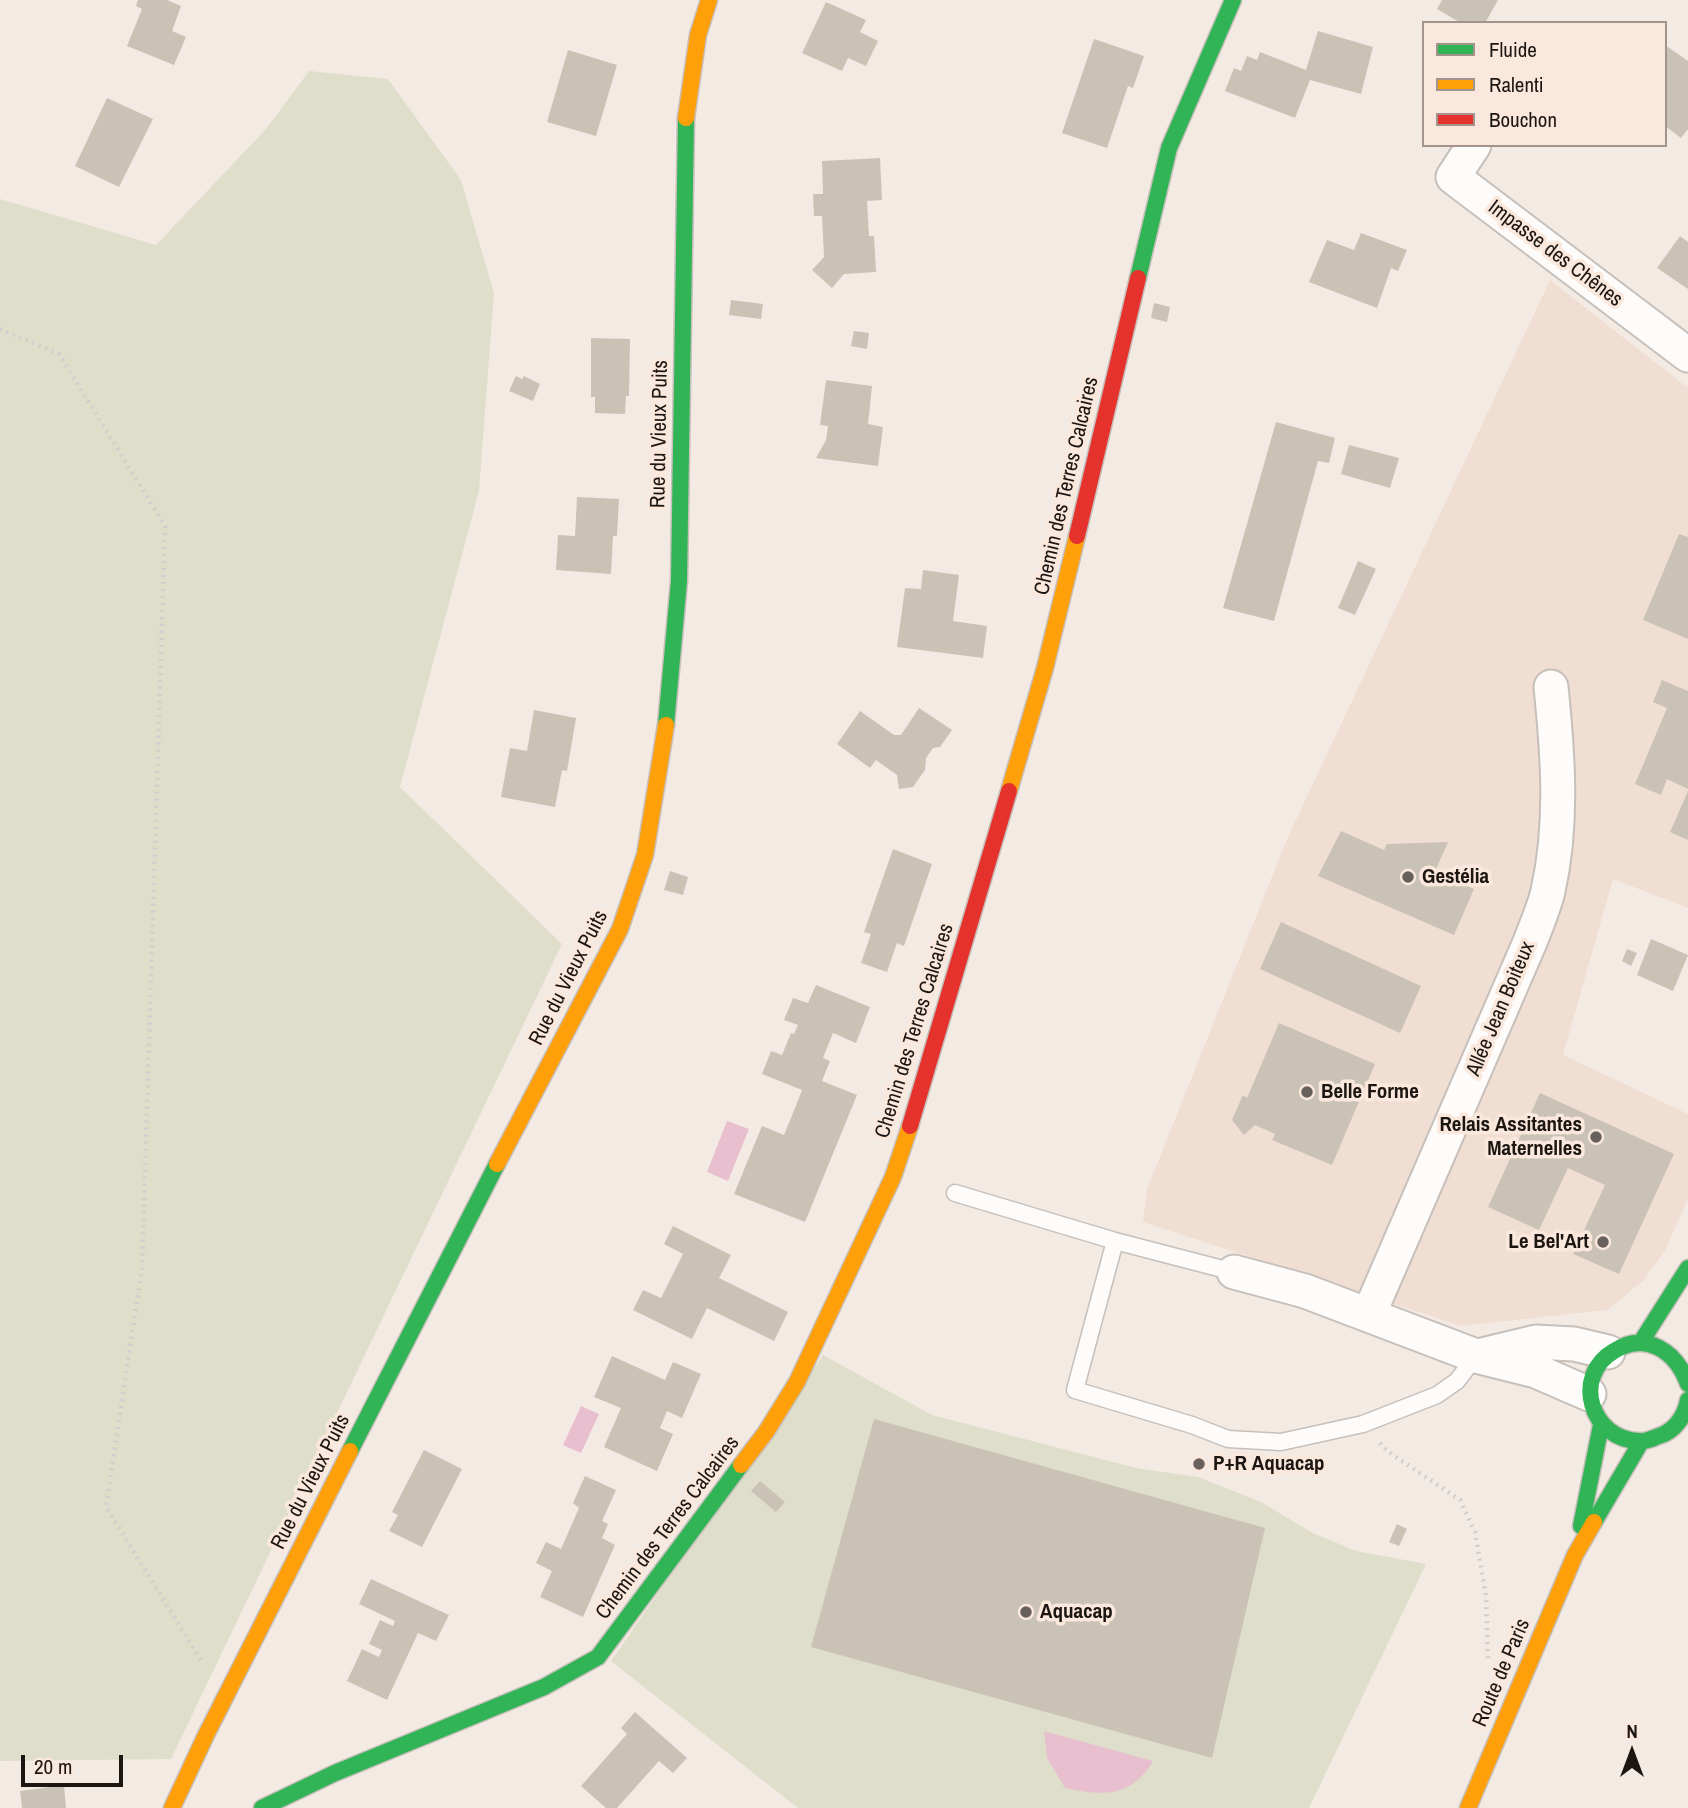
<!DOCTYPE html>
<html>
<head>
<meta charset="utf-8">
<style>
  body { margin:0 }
  #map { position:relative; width:1688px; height:1808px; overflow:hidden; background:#f4eae4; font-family:"Archivo Narrow",sans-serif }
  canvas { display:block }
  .legend { position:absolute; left:1422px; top:21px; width:245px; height:126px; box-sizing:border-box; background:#fbe8dd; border:2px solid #a2948c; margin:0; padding:9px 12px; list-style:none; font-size:21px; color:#1c1612 }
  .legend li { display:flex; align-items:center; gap:14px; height:35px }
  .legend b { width:35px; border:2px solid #a2948c }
  .north { position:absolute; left:1597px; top:1717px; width:70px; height:70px; -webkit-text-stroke:5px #fbe8dd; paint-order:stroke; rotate:0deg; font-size:19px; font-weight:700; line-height:28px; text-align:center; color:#1c1612 }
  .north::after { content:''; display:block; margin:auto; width:24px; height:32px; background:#1c1612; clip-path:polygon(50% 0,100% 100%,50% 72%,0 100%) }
  .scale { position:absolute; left:21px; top:1755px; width:102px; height:32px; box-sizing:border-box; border:4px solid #1c1612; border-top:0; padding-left:9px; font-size:21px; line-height:24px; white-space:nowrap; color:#1c1612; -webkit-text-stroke:5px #fbe8dd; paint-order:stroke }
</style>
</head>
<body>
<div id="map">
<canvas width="1688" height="1808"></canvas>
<ul class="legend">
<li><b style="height:9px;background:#30b455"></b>Fluide</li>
<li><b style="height:9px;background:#ff9f0a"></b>Ralenti</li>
<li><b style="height:9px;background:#e5322d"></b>Bouchon</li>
</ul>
<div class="north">N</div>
<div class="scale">20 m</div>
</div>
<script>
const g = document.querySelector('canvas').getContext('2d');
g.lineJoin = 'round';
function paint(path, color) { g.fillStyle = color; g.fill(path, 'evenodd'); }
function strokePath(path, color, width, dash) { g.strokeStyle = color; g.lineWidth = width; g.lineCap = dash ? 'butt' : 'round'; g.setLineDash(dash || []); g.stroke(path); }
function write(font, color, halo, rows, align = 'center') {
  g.font = font + ' "Archivo Narrow",sans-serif'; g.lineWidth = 7; g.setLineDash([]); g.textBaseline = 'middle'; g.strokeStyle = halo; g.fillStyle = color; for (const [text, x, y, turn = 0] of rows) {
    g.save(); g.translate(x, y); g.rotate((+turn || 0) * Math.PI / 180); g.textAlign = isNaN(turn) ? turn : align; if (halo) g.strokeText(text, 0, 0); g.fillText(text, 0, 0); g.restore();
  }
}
paint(new Path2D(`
  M1550,280L1688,388V908L1613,879L1563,1055L1688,1114V1199L1665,1251L1643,1281L1607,1310L1461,1326L1143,1222L1147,1189L1287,839Z`), '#f1ded3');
paint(new Path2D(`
  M309,71L388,79L461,180L494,293L479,491L400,787L562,944L171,1759L0,1761V199L156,245L266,129Z
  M823,1355L932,1415L1136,1468L1198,1477L1261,1502L1313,1533L1356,1551L1426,1564L1309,1808H798L611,1661Z`), '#dfdeca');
paint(new Path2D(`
  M727,1121L749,1129L728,1181L707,1172Z
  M581,1406L599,1414L581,1453L563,1445Z
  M1044,1731L1153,1761C1131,1798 1103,1796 1065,1788L1047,1758Z`), '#e7bfcf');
paint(new Path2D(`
  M138,0H167L181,6L172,31L186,37L174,65L127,46L142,9L136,6Z
  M1442,0H1498L1485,23H1461L1437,9Z
  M826,2L866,20L860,32L878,41L866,66L848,58L842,71L802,53Z
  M1318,31L1373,47L1361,94L1310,80L1295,118L1225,91L1234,68L1241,71L1247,56L1257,60L1260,52L1306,70Z
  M1094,39L1144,56L1133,88L1128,86L1107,148L1062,133Z
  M1665,45L1688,61V129L1681,138L1665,126V91L1667,88L1665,86Z
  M568,50L617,65L596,136L547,122Z
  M107,98L153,119L119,187L75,166Z
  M880,158L882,200L867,201L869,236H874L876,272L844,274L832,288L812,270L824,257L822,216H814L813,194H823L822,161Z
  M1361,233L1407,250L1398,271L1391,268L1377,308L1309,282L1327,240L1354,250Z
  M1680,236L1688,242V289L1657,268Z
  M731,300L763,304L761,319L729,315Z
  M1154,303L1170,307L1167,322L1151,318Z
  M854,331L869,333L867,349L851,346Z
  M591,338L630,339L629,396H626L625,414L595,413V397H591Z
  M516,376L522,379L524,376L540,384L533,401L509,391Z
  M826,380L872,386L868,424L883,427L878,466L816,458L826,440L828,426L820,425Z
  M1276,422L1335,438L1329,463L1318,461L1274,621L1223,608Z
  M1349,445L1399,458L1390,488L1341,474Z
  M577,497L619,499L617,536H613L611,574L556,570L558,535L575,536Z
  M1679,534L1688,537V639L1643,620Z
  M1358,561L1376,569L1355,615L1338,608Z
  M923,570L959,575L953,621L987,626L983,658L897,647L905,588L921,589Z
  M1662,680L1688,691V789L1667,779L1661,795L1635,784L1667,708L1653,702Z
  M919,708L952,730L940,747L933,748L926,758L925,770L913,787L899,789L897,775L876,760L870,768L837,744L860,711L894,735H901Z
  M534,710L576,718L567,771L562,770L555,807L501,797L510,748L527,751Z
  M1688,791V840L1670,832Z
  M1341,831L1384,850L1387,844L1448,842L1432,878L1448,884L1451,879L1474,889L1454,935L1318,876Z
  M893,849L932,864L904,946L897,943L887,972L861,963L871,934L864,932Z
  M670,871L688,877L683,895L664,890Z
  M1281,922L1421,986L1400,1033L1260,969Z
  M1651,939L1688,955L1673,991L1637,975Z
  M1627,949L1637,953L1631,966L1622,961Z
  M816,985L870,1007L856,1043L833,1033L823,1058L830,1061L822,1081L857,1095L805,1222L734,1194L762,1126L784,1135L795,1108L802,1090L762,1074L771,1051L782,1055L791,1033L794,1034L798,1025L784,1020L793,998L808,1003Z
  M1279,1023L1375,1064L1332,1165L1272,1140L1275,1134L1255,1125L1244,1135L1232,1120L1243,1095L1247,1098Z
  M1540,1093L1674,1154L1619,1274L1573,1254L1605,1185L1568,1168L1539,1230L1488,1207Z
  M673,1226L731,1255L719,1278L788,1312L774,1341L707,1308L692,1339L633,1310L643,1290L661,1298L683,1254L664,1244Z
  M612,1356L665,1380L673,1362L701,1374L682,1418L667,1411L660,1428L673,1434L657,1471L604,1447L621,1408L594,1397Z
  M874,1419L1265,1528L1212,1758L811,1647Z
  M424,1450L462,1469L422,1547L389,1531L398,1515L392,1512Z
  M585,1476L616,1490L602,1521L608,1524L602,1538L615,1545L583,1617L540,1597L552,1571L536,1563L546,1542L561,1549L579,1508L573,1503Z
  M760,1481L785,1502L776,1512L751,1491Z
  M1397,1524L1407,1529L1399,1546L1389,1542Z
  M371,1579L449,1615L436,1641L418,1633L387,1700L347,1681L362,1649L379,1657L382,1650L369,1644L380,1620L393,1626L395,1621L359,1604Z
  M635,1712L687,1758L673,1773L659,1761L617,1808H606L581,1786L627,1734L621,1728Z
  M64,1785L66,1808H22L20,1791Z`), '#cbc2b6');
const lane = new Path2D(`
  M955,1193L1115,1241
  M1234,1272L1115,1241L1075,1390L1192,1425L1228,1439L1281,1442L1363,1424L1437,1395L1457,1381L1476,1356`);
const street = new Path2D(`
  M1474,145L1453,177L1688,355
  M1234,1272L1305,1291L1476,1356L1536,1371L1589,1394
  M1369,1314L1530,942C1536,926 1544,908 1548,891C1563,824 1558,755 1551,687
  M1482,1355L1536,1342L1574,1344L1608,1352`);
const fast = new Path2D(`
  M1138,278L1169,148L1233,0
  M666,725L679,581L686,118
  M1641,1342L1688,1268
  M1688,1384C1676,1351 1646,1331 1614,1351C1571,1376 1591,1440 1639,1441C1646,1442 1653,1438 1659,1436C1675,1431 1685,1416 1688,1400
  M350,1451L497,1164
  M1594,1522L1641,1442
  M1581,1526L1601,1425
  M262,1808L335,1773L544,1687L598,1657L741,1465`);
const slow = new Path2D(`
  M686,118L698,35L709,0
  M1009,791L1045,668L1077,536
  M497,1164L620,929L645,855L666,725
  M741,1465L766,1432L797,1382L893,1177L910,1126
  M172,1808L206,1735L350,1451
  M1468,1808L1575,1555L1594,1522`);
const jam = new Path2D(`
  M1077,536L1138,278
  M910,1126L1009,791`);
strokePath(lane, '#c6bfba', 19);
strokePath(street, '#c6bfba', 37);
strokePath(fast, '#c6bfba', 19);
strokePath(slow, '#c6bfba', 19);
strokePath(jam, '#c6bfba', 19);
strokePath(new Path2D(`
  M0,329L59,354L165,526L142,1268L106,1507L202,1662
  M1380,1443L1387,1451L1460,1500L1475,1532L1486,1596L1488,1661`), '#d0cecc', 4.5, [2, 5]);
strokePath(lane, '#fdfcfb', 16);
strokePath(street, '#fdfcfb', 33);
strokePath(fast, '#30b455', 16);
strokePath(slow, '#ff9f0a', 16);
strokePath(jam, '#e5322d', 16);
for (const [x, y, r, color] of [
  [1408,877,7,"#68605c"],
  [1307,1092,7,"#68605c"],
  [1596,1137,7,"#68605c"],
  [1603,1242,7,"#68605c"],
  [1199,1464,7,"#68605c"],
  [1026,1612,7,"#68605c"]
]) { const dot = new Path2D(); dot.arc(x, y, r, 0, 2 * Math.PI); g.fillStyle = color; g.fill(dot); strokePath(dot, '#fbe8dd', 2.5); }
write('21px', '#1c1612', '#fbe8dd', [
  ["Impasse des Chênes",1555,254,37],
  ["Rue du Vieux Puits",660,434,-89],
  ["Chemin des Terres Calcaires",1067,486,-77],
  ["Rue du Vieux Puits",569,978,-63],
  ["Allée Jean Boiteux",1501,1009,-67],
  ["Chemin des Terres Calcaires",915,1031,-73],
  ["Rue du Vieux Puits",311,1482,-63],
  ["Chemin des Terres Calcaires",668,1528,-53],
  ["Route de Paris",1502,1673,-67]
]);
write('bold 21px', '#1c1612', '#fbe8dd', [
  ["Gestélia",1422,877],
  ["Belle Forme",1321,1092],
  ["Relais Assitantes",1582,1125,"right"],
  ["Maternelles",1582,1149,"right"],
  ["Le Bel'Art",1589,1242,"right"],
  ["P+R Aquacap",1213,1464],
  ["Aquacap",1040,1612]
], 'left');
</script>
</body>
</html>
